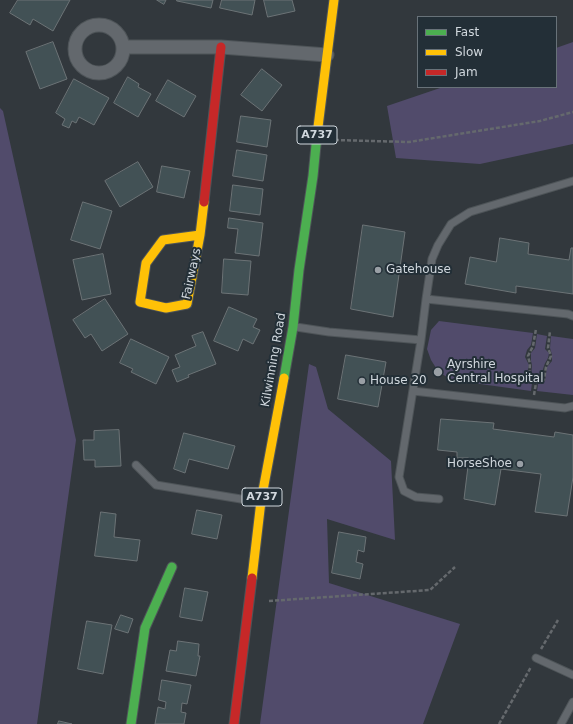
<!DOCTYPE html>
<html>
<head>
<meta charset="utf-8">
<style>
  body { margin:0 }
  #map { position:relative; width:573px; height:724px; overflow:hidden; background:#32383d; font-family:"DejaVu Sans",sans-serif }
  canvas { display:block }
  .legend { position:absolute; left:417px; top:16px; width:140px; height:72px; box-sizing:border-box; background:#232f37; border:1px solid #687279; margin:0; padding:5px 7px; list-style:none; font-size:12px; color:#d0d7dd }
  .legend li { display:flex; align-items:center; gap:8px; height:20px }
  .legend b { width:20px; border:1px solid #687279 }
</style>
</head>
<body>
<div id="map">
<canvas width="573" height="724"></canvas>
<ul class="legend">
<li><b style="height:5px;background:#4caf50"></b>Fast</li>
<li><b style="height:5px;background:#ffc107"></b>Slow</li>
<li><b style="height:5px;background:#c62828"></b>Jam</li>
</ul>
</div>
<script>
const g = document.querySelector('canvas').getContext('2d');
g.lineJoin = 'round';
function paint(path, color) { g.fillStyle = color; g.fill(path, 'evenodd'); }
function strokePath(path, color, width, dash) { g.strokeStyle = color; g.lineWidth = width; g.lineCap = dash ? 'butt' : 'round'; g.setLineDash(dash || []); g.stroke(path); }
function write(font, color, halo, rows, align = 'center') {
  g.font = font + ' "DejaVu Sans",sans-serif'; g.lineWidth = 4; g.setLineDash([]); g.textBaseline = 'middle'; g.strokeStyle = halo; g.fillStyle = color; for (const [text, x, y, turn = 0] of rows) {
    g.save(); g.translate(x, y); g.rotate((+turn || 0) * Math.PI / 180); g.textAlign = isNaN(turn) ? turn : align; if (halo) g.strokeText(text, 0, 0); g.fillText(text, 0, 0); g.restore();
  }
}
paint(new Path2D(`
  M573,42V144L480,164L396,158L387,106L443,87H556V48Z
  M0,108L3,111L76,440L37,724H0Z
  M439,321L533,333L531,345L527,350L525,357L529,365L526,378L532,383L531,391L451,380L438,371L431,360L427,349L431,330Z
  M537,334L547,336L545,349L549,353C548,361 546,360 544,366C542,370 543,375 541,379L536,381L531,377L532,365L531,361V353L535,348Z
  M551,336L573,339V395L537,391L538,384L545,381L547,367L552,361V355L550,348Z
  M309,364L316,367L328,409L391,461L395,540L327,519L329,583L460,624L423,724H260Z`), '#514b6b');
const building = new Path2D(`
  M18,0H70L53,31L33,19L30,25L10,13Z
  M157,0H166L164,4Z
  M177,0H213L211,8L177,1Z
  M222,0H255L252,15L220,8Z
  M264,0H292L295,11L268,17Z
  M53,42L67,79L40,89L26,52Z
  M262,69L282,85L262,111L241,95Z
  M128,77L139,84L138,87L151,94L138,117L114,103Z
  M74,79L109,98L94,125L79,117L76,123L72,121L69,128L62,125L65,119L56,113Z
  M168,80L196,96L184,117L156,101Z
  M241,116L271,120L267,147L237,142Z
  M237,150L267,155L263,181L233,176Z
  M138,162L153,187L120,207L105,181Z
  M162,166L190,171L184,198L157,192Z
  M233,185L263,189L260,215L230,211Z
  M83,202L112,211L100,249L71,240Z
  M229,218L263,223L259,256L235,253L238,229L228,228Z
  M363,225L405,232L393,317L351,309Z
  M500,238L529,243L528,254L569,260L571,248H573V294L516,286V293L465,284L470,257L496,262Z
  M103,254L111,294L82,300L73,260Z
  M224,259L251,261L248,295L222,293Z
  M105,299L128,334L102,351L91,334L85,338L73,320Z
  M229,307L257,319L253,327L260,330L253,344L243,339L238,351L214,341Z
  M203,332L216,364L188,375L189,377L177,382L172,370L180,367L175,355L196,346L192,336Z
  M131,339L169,357L156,384L131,372L133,369L120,363Z
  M346,355L386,362L378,407L338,399Z
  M441,419L494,423L493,429L554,437L555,432L573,435V477L567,516L535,512L541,474L501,469L495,505L464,499L469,458H457V452L438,450Z
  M119,430L121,466L95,467V460H84L83,440H94V431Z
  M184,433L235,446L228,469L189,459L185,473L174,469Z
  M197,510L222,515L217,539L192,534Z
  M101,512L116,514L114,537L140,540L137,561L95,556Z
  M339,532L366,537L364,552L358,550L356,562L363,564L360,579L332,573Z
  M185,588L208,592L202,621L180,617Z
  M121,615L133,619L128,633L115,629Z
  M87,621L112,625L103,674L78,669Z
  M178,641L199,644L198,656H200L196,676L166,671L170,650L176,651Z
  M162,680L191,685L187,704L182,703L181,712L186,713L184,724H155L158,707L165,709L166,702L159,700Z
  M59,721L72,724H58Z`);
paint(building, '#425155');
strokePath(building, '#6c7376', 1);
const lane = new Path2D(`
  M426,299L568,314L573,316
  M296,327L329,332L421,340L426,299L432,259L438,245L451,224L470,212L573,181
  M421,340L399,477L404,491L416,497L439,499
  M413,391L565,408L573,406
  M136,465L156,485L259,502
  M536,658L573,675
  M561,724L573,702`);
const street = new Path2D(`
  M75 49a24 24 0 1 1 48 0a24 24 0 1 1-48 0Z
  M123,47H221L327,55`);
const fast = new Path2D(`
  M284,378L293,327L299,270L313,176L317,135
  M131,724L145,628L172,567`);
const slow = new Path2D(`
  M317,135L334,0
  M200,235L163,240L146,263L140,302L166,308L187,304L200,235L204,202
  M252,578L261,501L284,378`);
const jam = new Path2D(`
  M204,202L221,47
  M234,724L252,578`);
strokePath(lane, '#4e5458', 9);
strokePath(street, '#4e5458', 15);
strokePath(fast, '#4e5458', 11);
strokePath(slow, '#4e5458', 11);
strokePath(jam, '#4e5458', 11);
strokePath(new Path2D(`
  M335,140L409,142L540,121L573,112
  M536,383L544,380L546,367L551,356L548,348L550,331
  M536,383L529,377L530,364L528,356L533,346L536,329
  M534,395L536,383
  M269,601L430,590L455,567
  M541,649L558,620
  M499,724L531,667`), '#65696d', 2.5, [4, 2]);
strokePath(lane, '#63686d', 7);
strokePath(street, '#63686d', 13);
strokePath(fast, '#4caf50', 9);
strokePath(slow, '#ffc107', 9);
strokePath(jam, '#c62828', 9);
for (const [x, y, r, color] of [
  [378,270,4,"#999fa5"],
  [438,372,5,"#999fa5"],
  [362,381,4,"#999fa5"],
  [520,464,4,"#999fa5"]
]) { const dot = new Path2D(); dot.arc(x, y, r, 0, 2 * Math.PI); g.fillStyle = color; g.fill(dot); strokePath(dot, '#232f37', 1.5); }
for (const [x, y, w] of [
  [317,135,40],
  [262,497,40]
]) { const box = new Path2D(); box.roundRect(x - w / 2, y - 9, w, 18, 3); g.fillStyle = '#232f37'; g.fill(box); strokePath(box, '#d0d7dd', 1); }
write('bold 11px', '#d0d7dd', null, [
  ["A737",317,135],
  ["A737",262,497]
]);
write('12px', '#d0d7dd', '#232f37', [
  ["Gatehouse",386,270],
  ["Ayrshire",447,365],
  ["Central Hospital",447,379],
  ["House 20",370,381],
  ["HorseShoe",512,464,"right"]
], 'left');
write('12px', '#d0d7dd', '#232f37', [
  ["Fairways",192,274,-78],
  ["Kilwinning Road",274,360,-80]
]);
</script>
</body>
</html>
